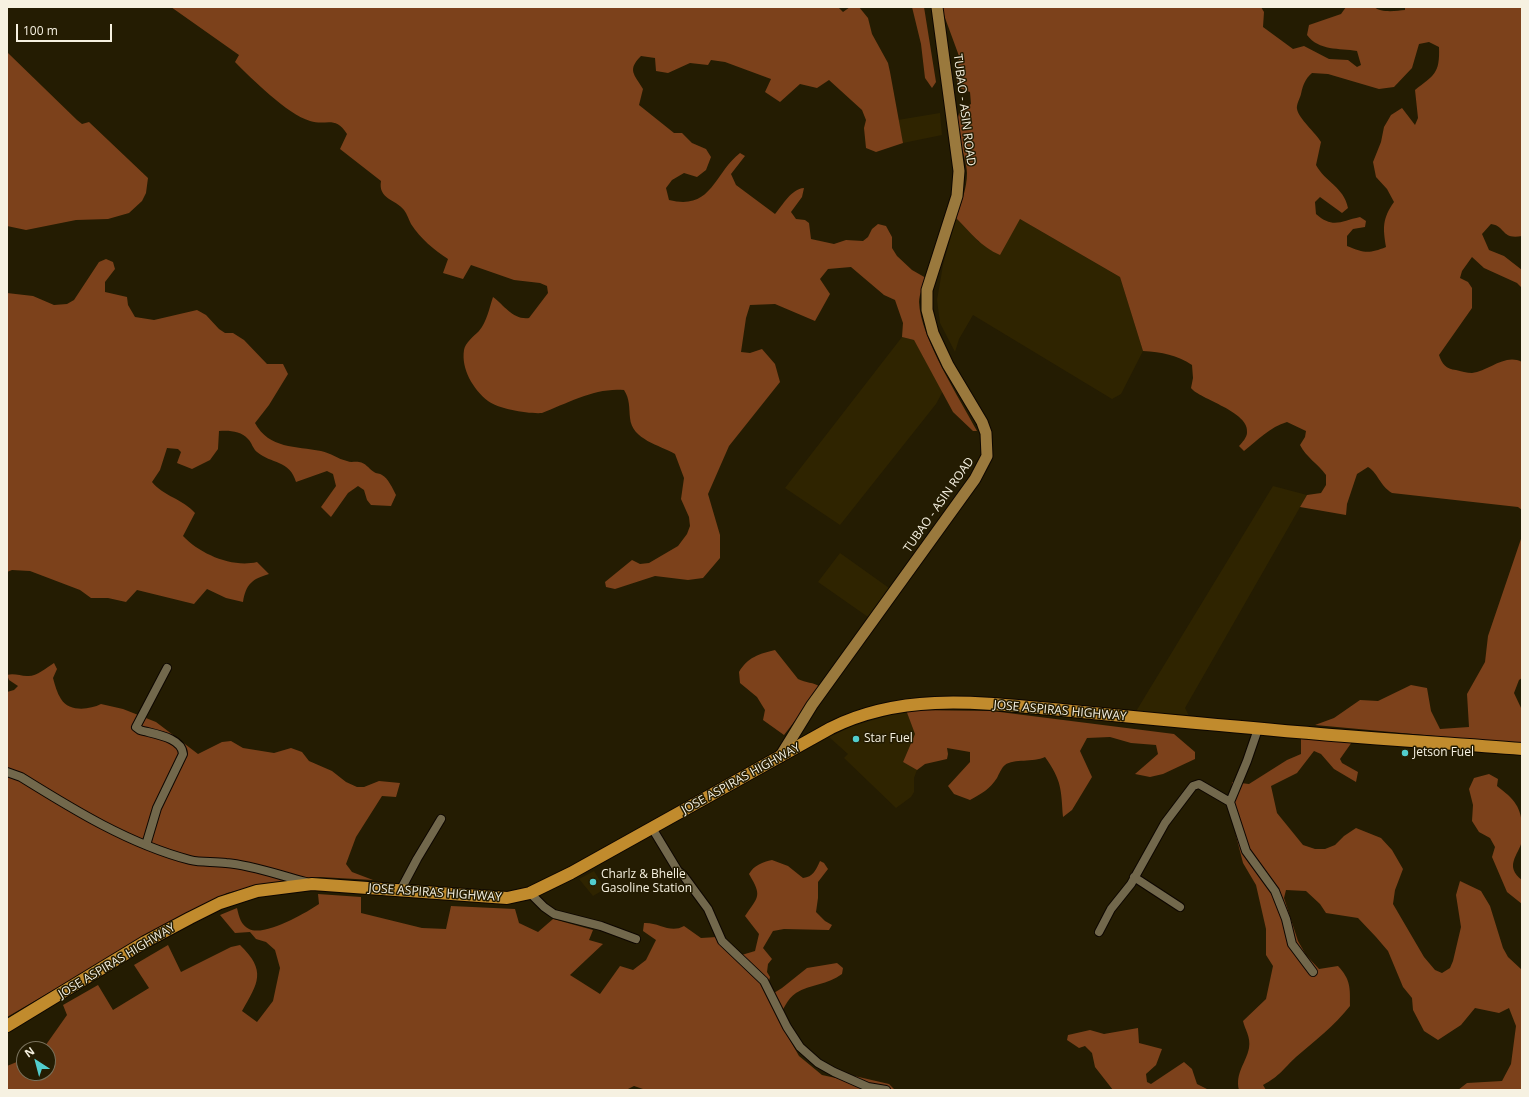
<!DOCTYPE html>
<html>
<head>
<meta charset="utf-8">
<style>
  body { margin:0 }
  #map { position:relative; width:1529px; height:1097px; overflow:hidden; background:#241c02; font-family:"Open Sans",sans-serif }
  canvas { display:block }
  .frame { position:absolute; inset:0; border:8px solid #f6f1e1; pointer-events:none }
  .north { position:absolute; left:16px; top:1041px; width:40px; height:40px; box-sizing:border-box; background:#241c02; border:1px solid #78715b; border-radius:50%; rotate:324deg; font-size:11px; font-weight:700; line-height:16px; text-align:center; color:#f6f1e1 }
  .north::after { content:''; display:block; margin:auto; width:14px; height:18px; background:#52cdcd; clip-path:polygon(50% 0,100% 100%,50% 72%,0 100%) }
  .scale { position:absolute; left:16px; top:24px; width:96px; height:18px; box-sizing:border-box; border:2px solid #f6f1e1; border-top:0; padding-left:5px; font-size:12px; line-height:14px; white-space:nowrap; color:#f6f1e1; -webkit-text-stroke:3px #241c02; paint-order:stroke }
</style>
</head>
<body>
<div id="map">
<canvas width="1529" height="1097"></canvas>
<div class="frame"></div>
<div class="north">N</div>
<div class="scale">100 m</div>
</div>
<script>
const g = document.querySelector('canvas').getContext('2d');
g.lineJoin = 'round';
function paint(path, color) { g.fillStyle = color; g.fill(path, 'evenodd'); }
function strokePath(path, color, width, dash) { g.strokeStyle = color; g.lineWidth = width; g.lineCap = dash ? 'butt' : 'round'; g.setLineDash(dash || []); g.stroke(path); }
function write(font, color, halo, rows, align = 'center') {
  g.font = font + ' "Open Sans",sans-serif'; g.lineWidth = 3; g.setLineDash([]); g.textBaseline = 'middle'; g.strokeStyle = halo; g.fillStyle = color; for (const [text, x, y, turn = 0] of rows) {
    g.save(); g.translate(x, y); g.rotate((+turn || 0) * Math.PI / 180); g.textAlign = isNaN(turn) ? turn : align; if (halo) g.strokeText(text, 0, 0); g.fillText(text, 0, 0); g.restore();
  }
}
paint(new Path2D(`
  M940,113L942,135L903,143L898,120Z
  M956,218L979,242L1020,219L1120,277L1143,351L1121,394L1112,399L973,315L959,339L955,352L940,323L937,300L943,265Z
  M902,337L914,340L943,391L936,404L840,525L785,488Z
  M1273,486L1307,495L1185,708L1190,718L1135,713Z
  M840,553L889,588L868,617L818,582Z
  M906,710L915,734L903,762L917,770L914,778V792L911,797L896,808L844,758L848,754L829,737L853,726Z
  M594,871L605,889L593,896L579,879Z`), '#2f2400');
paint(new Path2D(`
  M171,7H838L843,12L850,7H859L868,18L872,34L888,63L890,72L903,143L876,152L866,148L864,128L866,120L862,110L829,80L817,88L800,84L780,102L765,92L771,79L725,62L711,60L708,65L690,63L668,73L656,71L655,58L641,56C627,70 634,74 643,89L639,105L674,133H682L692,143L706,149L711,157L706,170L697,177L684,173L672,180L666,188L669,200C712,211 714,173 740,153L745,156L731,174L736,185L775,214C783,205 791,189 804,188L802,197L791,212L796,219L805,220L809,223L811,239L834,244L846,240L863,241L868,237L872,229L878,224L886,226L892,237V248L897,256L912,270L926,278C924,285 919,294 919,302C920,337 960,399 977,431H973L953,412L914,340L902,337L903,323L895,300L884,295L851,267L828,269L820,279L830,294L815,321L775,304L750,305L746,318L741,352L750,353L762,349L775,364L780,382L729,446L708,494L720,535V558L703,578L688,580L655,576L615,589L606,587L605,582L632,560L640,564L649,563L678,546L687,534L690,526L689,517L681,499L684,478L675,454C660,445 632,440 630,418C629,408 630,399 624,390C597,387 567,403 542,413C529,414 498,409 488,401C473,389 461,369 464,350C465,343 474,336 479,331C487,321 489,309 493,297C505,306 513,320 529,318L548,293L547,286L540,283L514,280L471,265L463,279L443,273L448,259C433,249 421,239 411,224C409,220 407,214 404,210C395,199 378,199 381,181L340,149L347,134C335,115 327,126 310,121C287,114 252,79 235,62L239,55Z
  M912,7H924L936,82L932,88L925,78L921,44Z
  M941,7H1261L1264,12L1263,27L1293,49L1304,46L1329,59L1348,60L1357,67L1361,65L1357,51C1339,48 1319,51 1307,35L1309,25L1341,14L1346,7H1374C1381,13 1396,11 1405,10V7H1522V236C1501,240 1506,226 1491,224L1482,234L1489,250L1504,256L1522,270V288L1517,283L1484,268L1472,257L1462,271L1460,278L1468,282L1472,288V308L1439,355C1442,364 1446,369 1456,370C1461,371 1467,373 1472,373C1489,371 1505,353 1522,362V510L1518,507L1392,493C1379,485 1379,474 1368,467L1357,474L1347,504L1346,515L1300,507L1307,495L1321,493L1326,485V475C1318,464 1306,457 1300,445L1305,437L1306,431L1287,422C1270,427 1258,440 1244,451L1239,446C1242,443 1247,437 1247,433C1251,412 1199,399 1191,388L1193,378L1192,365C1177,355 1162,352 1143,351L1120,277L1020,219L1000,255C981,247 970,232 956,218C961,204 967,188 967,173C967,158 953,128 959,114C962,109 966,107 971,104L970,92L957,87L959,56ZM1429,42L1439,47C1440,74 1434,75 1415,90L1418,118L1415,125L1402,108L1391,115L1384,127L1381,142L1373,162L1376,177L1387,189L1394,202C1382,219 1383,228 1386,247C1369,254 1364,253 1347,246V236L1353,229L1365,227L1366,221L1360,217C1341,221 1333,229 1316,214L1315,202L1320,197L1342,213L1348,208C1344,187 1325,182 1316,165L1321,142C1315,132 1299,119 1297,109C1296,105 1300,98 1301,94C1303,85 1305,79 1312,73L1328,74L1379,89L1394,87L1412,68L1419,44Z
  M8,53L77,120L82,124L89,122L148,178L146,193L142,201L129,213L108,219L76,220L26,230L7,226V54Z
  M106,259L113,262L115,269L105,282V292L127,297L128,305L135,317L154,320L197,310L206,315L219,329L225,333H233L244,340L267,364H283L288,374L269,405L255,423C269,449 296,446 321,451C331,453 338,459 347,461C351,463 355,461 359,462C366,463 368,468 374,472C376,474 380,473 382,475C388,478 393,489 396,495L391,506L371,505L367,500L364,490L358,486L348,493L331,517L321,507L336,486L333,474L327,471L296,482C290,460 271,464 257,452C253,449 252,443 248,439C241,431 229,430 219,431L218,449L210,460L192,469L177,463L181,452L178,449L167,448L160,470L152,482C163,496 183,499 195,513L183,536C200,554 232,568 257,562L269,574C252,579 246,584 243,602L226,598L207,589L194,604L137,590L126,602L108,598H91L80,590L30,571L12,570L7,572V293L33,296L54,305L67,304L74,300L99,262Z
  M1522,536V678L1519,680L1514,693L1522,710V744L1315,725L1334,718L1360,700L1378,701L1411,685L1427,688L1431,711L1440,729L1469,727L1467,694L1485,662L1488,636Z
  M775,650L798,679C806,683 813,682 821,687L784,735L763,720L765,710L757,697L740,683L739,672C748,657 759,654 775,650Z
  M54,663L57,669L53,678C55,685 57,693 61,699C69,712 89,710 101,704L123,709L156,722L198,754L222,742L231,741L243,748L274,753L291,748L302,752L309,761L332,771L346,782L357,787H364L379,781L400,783L396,797L382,796L356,837L346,864L352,872L373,880L320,877L264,884L227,893L136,942L7,1017V692L14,690L18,686L9,680L7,675C14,673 20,676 27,676C36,677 46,668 54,663Z
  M906,710L992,711L1174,734L1195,752V759L1163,774L1150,777L1135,774L1158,754L1156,745L1131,743L1110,737L1087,738L1080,751L1092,777L1072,810L1063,817C1061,789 1062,781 1045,757C1033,763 1014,758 1005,765C1002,767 999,774 997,778C990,789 981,794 970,800L954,794L948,786L970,762V752L947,748L948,754L947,759L925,764L917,770L903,762L915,734Z
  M1301,739L1352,742L1340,759L1342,763L1358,772L1356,782L1334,769L1321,754L1314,751L1297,773L1271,786L1277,813L1303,845L1315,849H1325L1335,845L1344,836L1356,828L1381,838L1392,850L1403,869L1395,890L1393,904L1424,957L1435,970L1442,973L1450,968L1453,961L1461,927L1456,895L1460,881L1481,891L1490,906L1503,948L1508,957L1522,970V1090H1458L1467,1083L1502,1081L1511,1064L1516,1026L1509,1008L1499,1013L1475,1008L1461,1025L1438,1040L1424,1031L1413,1010L1412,998L1403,987L1388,951L1376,937L1358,918L1326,913L1320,904L1306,891L1286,890L1284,898L1298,941L1306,955L1319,969L1338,966C1351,980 1350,988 1350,1006C1334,1026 1315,1041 1296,1057C1283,1069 1280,1076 1263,1085L1266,1090H1239C1235,1073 1246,1063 1249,1048C1251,1037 1245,1030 1243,1021L1266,999L1273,966L1266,955V929L1256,885L1243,863L1230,812L1232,782L1249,784L1287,760L1301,754Z
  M1489,774L1498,779L1497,786C1514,799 1522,807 1522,829C1522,833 1523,838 1522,841C1518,856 1504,866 1522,880V904L1507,892L1492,857L1495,847L1490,838L1479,832L1472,821L1473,805L1469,789L1474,778Z
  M772,860L788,866L803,878C813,877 816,870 820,861L824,863L828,869L818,882V898L816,912L825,921L832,925L829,930L784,929L773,931L763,948L772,959L768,964L767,972L770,977L766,993L769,996L782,988L807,968L837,963L843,968L842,974C828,985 810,984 796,993C787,999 783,1010 778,1019L799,1056L822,1075L845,1080L850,1075L889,1084L895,1090H646L634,1086L626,1090H7V1066L24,1059V1073H48V1049H43L67,1015L63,1005L98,985L113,1010L149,988L134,965L168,945L181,972L231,947L240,945C267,971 258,983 242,1011L257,1022L273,1001L280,968L275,950L266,942L256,939L250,932L235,933L220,915L237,908C239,917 241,925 249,929C264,937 306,913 319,904L318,894L361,897V913L422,928L446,929L451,906L515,909L519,923L538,932L553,919L593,930L589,940L603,944L570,975L600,994L620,966L633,970L646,960L656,940L643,931L644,923C659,922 670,934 684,926L701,938L717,937L718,942L735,957L755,951L759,934L745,916C759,896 762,896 749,874C754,865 763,862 772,860Z
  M1138,1028L1139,1043L1162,1049L1156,1065L1146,1074L1147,1082L1151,1084L1184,1062L1192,1069L1197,1084L1209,1090H1113L1095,1067L1092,1053L1085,1046L1079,1048L1067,1040L1068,1035L1090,1030L1104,1034Z`), '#7c411b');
const street = new Path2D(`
  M7,772L21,777C74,810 129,844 190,860C202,863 214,861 226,863C253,865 281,876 306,882
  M1230,802L1247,761L1258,729
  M652,828L678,871L683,875L708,909L722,941L764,981L787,1027L800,1047L818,1063L834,1072L868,1087L886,1090
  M146,845L157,808L183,754C182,737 153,734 140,730L136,727L167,668
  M1134,877L1180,907
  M400,891L417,859L441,819
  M530,893L544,907L554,914L601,926L636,939
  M1099,932L1111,909L1131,884L1165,823L1193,786L1199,784L1230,802L1246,851L1275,891L1286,919L1292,944L1313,972`);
const secondary = new Path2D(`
  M780,757L812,705L975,479L987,456L986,433L982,422L948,365L933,333L927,310V290L957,196L959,171L937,7`);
const primary = new Path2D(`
  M7,1026L145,942L190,918L220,903L257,891L312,884L507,898L530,893L571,873L831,728C907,690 990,704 1072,711C1132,717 1193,723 1253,728C1343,737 1432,742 1522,749`);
strokePath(street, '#0d0600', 10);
strokePath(secondary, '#0d0600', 13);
strokePath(primary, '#0d0600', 14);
strokePath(street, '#72684c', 8);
strokePath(secondary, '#9a793d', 11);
strokePath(primary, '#c18b2d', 12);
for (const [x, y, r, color] of [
  [856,739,4,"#52cdcd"],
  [1405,753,4,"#52cdcd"],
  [593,882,4,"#52cdcd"]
]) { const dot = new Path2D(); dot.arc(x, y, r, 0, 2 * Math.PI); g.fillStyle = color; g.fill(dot); strokePath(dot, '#241c02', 1.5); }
write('12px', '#f6f1e1', '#241c02', [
  ["TUBAO - ASIN ROAD",964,110,83],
  ["TUBAO - ASIN ROAD",939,505,-55],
  ["JOSE ASPIRAS HIGHWAY",1060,711,5],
  ["JOSE ASPIRAS HIGHWAY",741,779,-29],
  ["JOSE ASPIRAS HIGHWAY",435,893,4],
  ["JOSE ASPIRAS HIGHWAY",117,961,-31]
]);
write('12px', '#f6f1e1', '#241c02', [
  ["Star Fuel",864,739],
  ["Jetson Fuel",1413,753],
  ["Charlz & Bhelle",601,875],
  ["Gasoline Station",601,889]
], 'left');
</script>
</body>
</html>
